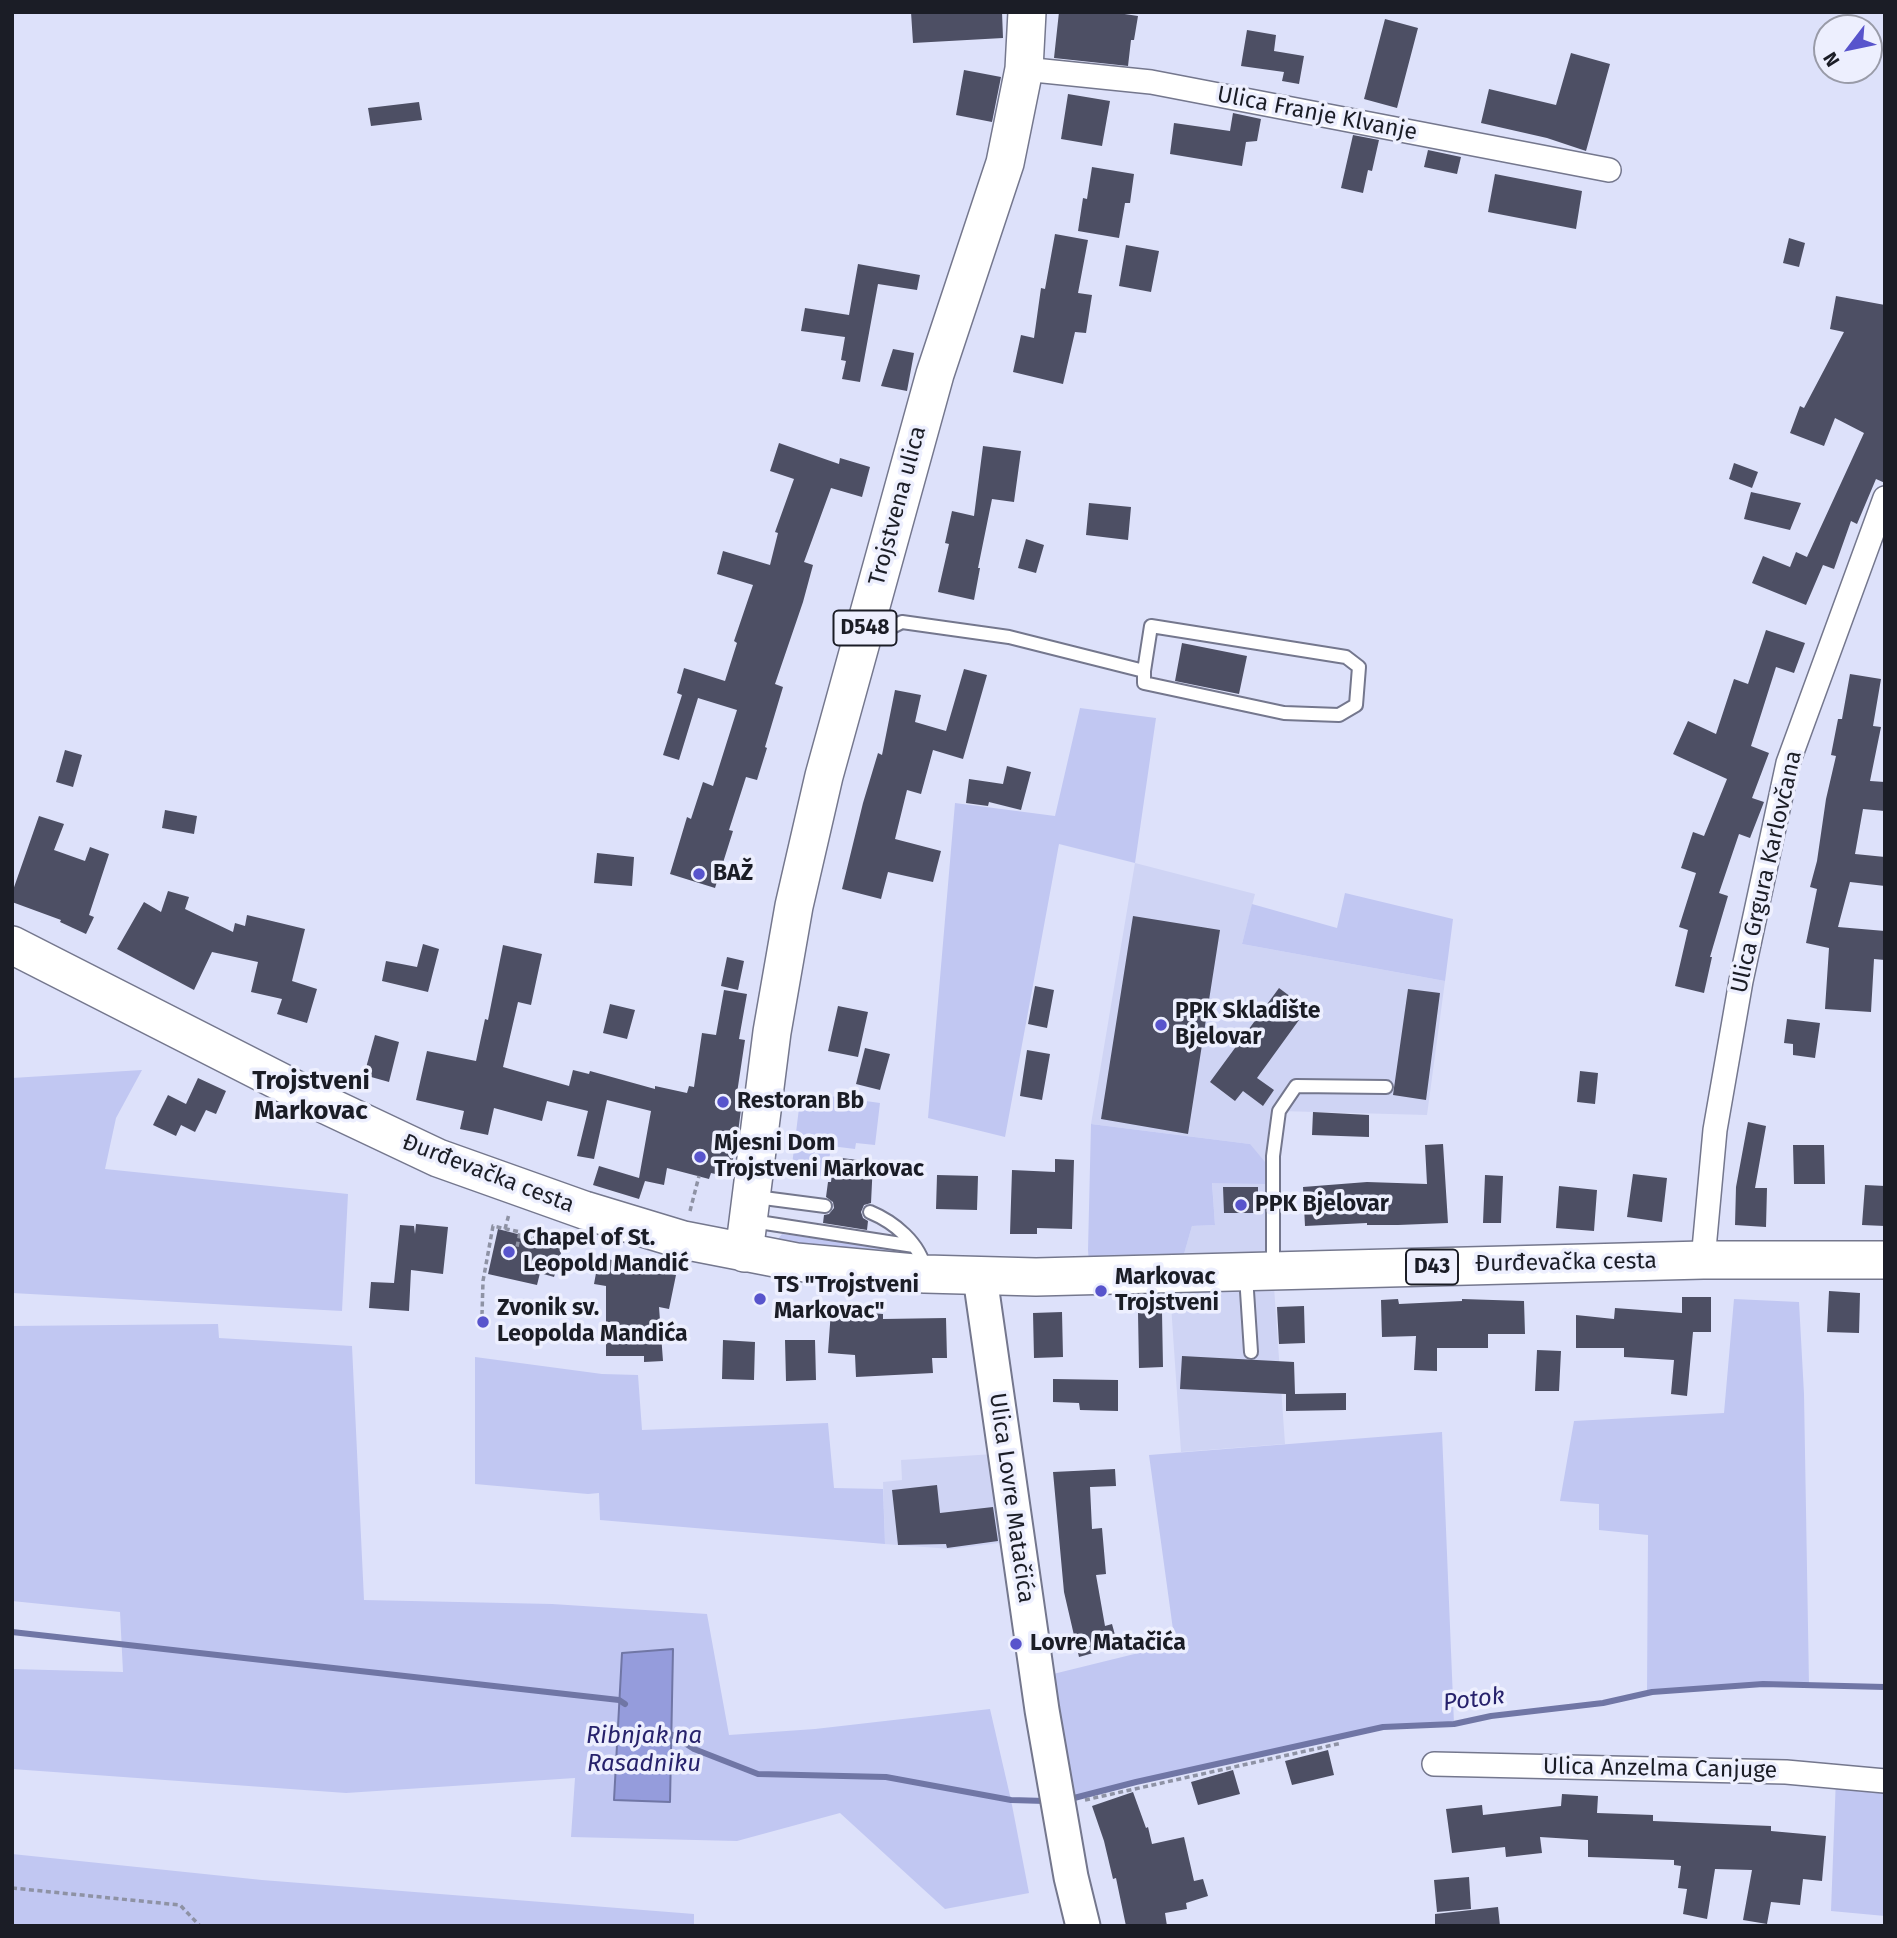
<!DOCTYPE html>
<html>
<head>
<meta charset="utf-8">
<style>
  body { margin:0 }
  #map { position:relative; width:1897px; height:1938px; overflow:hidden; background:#dde1fa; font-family:"Fira Sans",sans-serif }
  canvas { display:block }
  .frame { position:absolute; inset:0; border:14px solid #1b1d26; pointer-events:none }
  .north { position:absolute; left:1813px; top:14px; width:70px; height:70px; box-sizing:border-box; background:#edeffe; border:2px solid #999ba8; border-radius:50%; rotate:238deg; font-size:19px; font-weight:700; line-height:28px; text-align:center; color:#1b1d26 }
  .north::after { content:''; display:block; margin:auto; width:24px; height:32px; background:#5854cc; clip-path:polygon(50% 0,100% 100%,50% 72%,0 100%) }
</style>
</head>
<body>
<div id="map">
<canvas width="1897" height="1938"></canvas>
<div class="frame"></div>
<div class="north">N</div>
</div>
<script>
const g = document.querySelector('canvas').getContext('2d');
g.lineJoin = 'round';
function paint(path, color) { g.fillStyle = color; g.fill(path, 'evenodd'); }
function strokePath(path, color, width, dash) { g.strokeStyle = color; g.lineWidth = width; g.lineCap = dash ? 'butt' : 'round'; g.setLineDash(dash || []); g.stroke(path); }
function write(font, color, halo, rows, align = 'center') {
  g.font = font + ' "Fira Sans",sans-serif'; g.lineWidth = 7; g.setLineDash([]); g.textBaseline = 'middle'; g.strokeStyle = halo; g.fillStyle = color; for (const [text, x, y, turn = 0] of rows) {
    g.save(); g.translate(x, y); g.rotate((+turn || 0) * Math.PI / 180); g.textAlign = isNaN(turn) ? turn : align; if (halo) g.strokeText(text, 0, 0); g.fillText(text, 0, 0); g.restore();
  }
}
paint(new Path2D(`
  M1135,863L1255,894L1242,944L1445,981L1427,1115L1279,1111L1273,1271L1184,1273V1254L1192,1226L1215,1225L1212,1182L1250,1144L1091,1124Z
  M1274,1287L1285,1444L1181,1452L1170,1290Z
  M994,1454L1007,1542L951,1549L885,1544L883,1482L902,1480L901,1460Z`), '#cfd4f4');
paint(new Path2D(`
  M1080,708L1156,718L1135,863L1059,844L1005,1137L928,1118L955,803L1055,816Z
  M1345,893L1453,919L1445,981L1242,944L1252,904L1337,928Z
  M142,1070L116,1118L105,1169L348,1194L342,1311L12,1293V1078Z
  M801,1092L880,1103L875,1145L856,1143L855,1149L831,1146L827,1177L791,1173Z
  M1091,1124L1250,1144L1265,1162L1266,1184L1212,1183L1215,1225L1192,1226L1184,1254V1273L1090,1276L1088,1250Z
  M782,1234L901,1250L904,1256L779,1243L777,1240Z
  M1734,1299L1799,1302L1804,1394L1809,1685L1763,1684L1647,1693L1648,1535L1599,1530V1504L1560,1501L1574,1421L1724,1413Z
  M218,1324L219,1338L352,1346L364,1600L552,1604L707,1614L729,1735L815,1729L990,1709L1011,1800L1029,1893L945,1909L840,1813L737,1841L571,1837L575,1778L346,1793L12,1769V1669L123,1672L120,1612L12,1601V1326Z
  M475,1357L602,1374L638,1375L642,1430L828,1423L834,1488L883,1489L885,1544L600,1520L599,1493L588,1494L475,1484Z
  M1442,1432L1454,1724L1383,1727L1136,1782L1074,1798L1037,1678L1175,1644L1149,1455Z
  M1836,1777L1885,1781V1916L1831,1911Z
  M12,1854L262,1880L694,1914V1926H12Z`), '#c1c7f2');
const water = new Path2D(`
  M673,1649L670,1802L614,1800L622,1653Z`);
paint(water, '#959cdc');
strokePath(water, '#7076a5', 2);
strokePath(new Path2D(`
  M12,1632L619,1700L625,1704
  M666,1731L694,1749L758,1774L886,1777L1011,1800L1045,1801
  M1074,1798L1136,1782L1383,1727L1454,1724L1491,1716L1603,1703L1652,1692L1763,1684L1885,1687`), '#7076a5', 6);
paint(new Path2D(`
  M911,12H1002L1003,38L913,43Z
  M1059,12H1111L1138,16L1134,40H1131L1128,66L1054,58Z
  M1385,19L1418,28L1397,108L1364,99Z
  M1247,30L1276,35L1274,51L1304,56L1299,84L1282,81L1284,72L1241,66Z
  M1571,53L1610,64L1586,151L1547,138L1481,123L1489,89L1556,105Z
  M964,70L1001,77L992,122L956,115Z
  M1068,94L1110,101L1102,146L1061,139Z
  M419,102L422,120L371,126L368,108Z
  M1233,113L1261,119L1257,141L1246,142L1242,166L1170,154L1174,123L1230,131Z
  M1353,135L1379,140L1372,171L1368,170L1363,193L1341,188Z
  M1428,150L1461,157L1457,174L1424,167Z
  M1092,167L1134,174L1130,203H1125L1119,238L1078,231L1083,198L1087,199Z
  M1495,174L1582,191L1576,229L1488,212Z
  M1055,234L1088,240L1078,293L1092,295L1086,333L1075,332L1063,384L1013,372L1021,335L1034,338L1041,288L1045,289Z
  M1789,238L1805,243L1799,267L1783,263Z
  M1126,245L1159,251L1151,292L1119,286Z
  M858,264L920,275L917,290L878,284L860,382L842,379L846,361L841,360L845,337L801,331L805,308L849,315Z
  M1836,296L1885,305V483L1876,479L1857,524L1851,521L1834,569L1823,565L1806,605L1752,583L1763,556L1790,567L1796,552L1807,557L1864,433L1835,418L1824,446L1790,433L1800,406L1804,408L1844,332L1830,329Z
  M893,349L914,353L907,391L881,386Z
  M779,443L839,464L840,458L870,467L862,497L831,488L804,562L813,565L803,602L775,684L783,687L765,747L767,748L757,780L746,777L729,830L733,831L715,888L670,874L687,817L691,819L703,782L713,786L737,710L698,698L679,760L663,755L682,695L677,693L684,668L725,681L737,643L734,641L753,585L717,574L723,551L770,565L778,533L775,532L794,479L770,471Z
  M983,446L1021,451L1014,502L992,499L978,568H980L974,600L938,592L949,544L945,543L952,511L974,516Z
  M1734,463L1758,472L1752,488L1729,479Z
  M1751,492L1801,503L1790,530L1744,519Z
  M1089,503L1131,507L1128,540L1086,535Z
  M1026,539L1044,545L1036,573L1018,568Z
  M1766,630L1805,643L1794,673L1776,667L1751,746L1769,753L1752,798L1764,802L1750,838L1739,834L1719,893L1728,896L1710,957H1712L1704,993L1675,986L1688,930L1679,927L1696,873L1681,868L1693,832L1704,836L1727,779L1673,754L1688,721L1716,734L1734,679L1748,684Z
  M1182,643L1247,656L1239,694L1175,681Z
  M964,669L987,675L963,759L933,750L921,794L907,790L895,839L941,851L933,882L888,872L881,899L842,889L863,803L878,753L882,755L895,690L921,695L915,722L946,731Z
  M1850,674L1881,679L1873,726L1881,727L1870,781L1885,782V811L1863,809L1855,854L1885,857V886L1850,882L1838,927L1885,931V960L1874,959L1871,1012L1825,1009L1829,948L1806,943L1817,889L1810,887L1817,861L1826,799L1836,756L1831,755L1838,719H1842Z
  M65,750L82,755L73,787L56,782Z
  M1007,766L1031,772L1021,810L989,802L988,806L966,803L969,779L1003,784Z
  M165,810L197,816L194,834L162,828Z
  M39,816L64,824L54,850L85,861L90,847L109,854L89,915L94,917L86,934L60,922L61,920L12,902V893Z
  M597,853L634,857L632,886L594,883Z
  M168,891L189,897L185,909L233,932L235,923L245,926L247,915L305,929L292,981L317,989L307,1023L277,1014L282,999L251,992L258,962L212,952L194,990L117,949L144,902L161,912Z
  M1133,916L1220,930L1188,1134L1101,1119Z
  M423,944L439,949L428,992L382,981L386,961L417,967Z
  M503,945L542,954L531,1005L518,1002L503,1067L569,1086L573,1070L589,1074L590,1071L655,1089V1086L687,1093L689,1086L694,1087L702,1033L716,1035L724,990L747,994L739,1039L745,1040L737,1093L743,1094L736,1148L728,1177L711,1173L709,1179L667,1168L664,1185L645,1181L639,1199L593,1185L599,1166L639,1178L651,1111L607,1100L594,1159L577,1156L588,1111L547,1101L542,1121L494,1108L488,1135L460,1129L464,1111L416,1100L427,1051L476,1061L485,1019L488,1020Z
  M727,957L744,961L738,990L721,986Z
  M1035,986L1054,990L1047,1028L1028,1024Z
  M1279,988L1307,1009L1257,1078L1274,1090L1263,1106L1243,1091L1235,1101L1210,1082Z
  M1408,989L1440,993L1426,1100L1393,1095Z
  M610,1004L635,1010L627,1039L603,1033Z
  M838,1006L868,1012L858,1057L828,1051Z
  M1787,1019L1820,1023L1815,1058L1793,1055V1044L1784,1043Z
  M375,1035L399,1042L389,1082L364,1075Z
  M865,1048L890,1054L880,1090L856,1084Z
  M1027,1050L1050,1054L1042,1100L1020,1096Z
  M1580,1071L1598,1073L1595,1104L1577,1102Z
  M198,1078L226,1091L216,1114L206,1110L195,1132L181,1125L176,1136L153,1125L168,1095L186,1104Z
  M1313,1112L1369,1115V1137L1312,1135Z
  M1748,1122L1766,1126L1755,1188H1767L1766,1227L1735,1225L1736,1187Z
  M1443,1144L1448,1223L1398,1225H1367V1223L1305,1226L1303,1187L1367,1182L1427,1184L1425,1145Z
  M1793,1145H1824L1825,1184H1794Z
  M834,1157L873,1162L871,1203L864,1205L861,1212L863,1218L868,1221L867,1230L823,1223L824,1215L829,1214L834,1208L833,1202L826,1197L828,1182H831Z
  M1055,1159L1074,1160L1072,1229L1037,1228V1234H1010L1012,1170L1055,1172Z
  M1633,1174L1667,1178L1662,1222L1627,1217Z
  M937,1175L978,1176L977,1210L936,1209Z
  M1485,1175L1503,1176L1501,1223H1483Z
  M1865,1185L1885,1186V1226L1862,1225Z
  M1559,1186L1597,1190L1594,1231L1556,1228Z
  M1223,1187H1258V1213H1224Z
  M416,1224L448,1227L443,1274L411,1270L409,1311L369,1308L371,1282L394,1283L400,1225L414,1226L415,1234Z
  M498,1229L533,1238L535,1231L565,1239L554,1277L540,1273L537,1285L488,1274Z
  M599,1257L676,1275L669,1309L659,1307L663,1361L644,1362V1356H606V1286L594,1284Z
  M1829,1291L1860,1293L1859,1333L1827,1332Z
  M1682,1297H1711V1332H1693L1687,1396L1671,1394L1674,1360L1624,1357V1348H1576V1315L1614,1319L1615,1308L1682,1313Z
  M1398,1299L1399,1304L1462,1301V1299L1524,1301L1525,1334H1488V1348H1437V1371L1414,1370L1416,1336L1382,1337L1381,1300Z
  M1304,1306L1305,1343L1279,1344L1277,1307Z
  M831,1310L883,1314V1319L946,1318L947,1358H932L933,1373L856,1377L855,1355L828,1353Z
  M1062,1312L1063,1357L1034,1358L1033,1313Z
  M1162,1312L1163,1367L1139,1368L1138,1313Z
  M723,1340L755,1342L754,1380L722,1379Z
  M785,1340H815L816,1380L786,1381Z
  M1537,1350L1561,1351L1559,1391H1535Z
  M1182,1356L1294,1362L1295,1394L1346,1393V1410L1286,1411V1394L1180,1389Z
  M1053,1379L1118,1380V1411L1080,1410L1079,1403L1053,1402Z
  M1115,1469L1116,1486L1090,1487L1092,1529L1102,1528L1106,1574L1096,1575L1105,1626L1112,1624L1118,1646L1079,1657L1064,1592L1053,1472Z
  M937,1485L940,1513L993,1507L998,1541L947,1548L946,1544L898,1545L892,1490Z
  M1328,1750L1334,1775L1292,1785L1285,1761Z
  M1233,1770L1240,1794L1198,1805L1191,1782Z
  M1133,1792L1146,1828L1148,1827L1152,1844L1184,1837L1194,1881L1203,1879L1208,1896L1186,1903L1187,1909L1165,1913L1167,1926H1126L1116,1878L1113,1879L1104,1841L1092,1806Z
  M1562,1794L1598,1796L1597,1813L1653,1815V1821L1771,1826V1831L1826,1836L1822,1881L1803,1879L1800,1905L1771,1902L1767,1924L1743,1920L1752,1870L1715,1869L1707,1919L1683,1914L1687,1889L1678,1888L1681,1866L1674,1865V1860L1588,1857V1840L1540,1837L1542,1853L1506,1857L1505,1847L1452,1853L1446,1809L1482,1805L1483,1815L1561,1806Z
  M1469,1877L1471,1909L1437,1912L1434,1880Z
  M1498,1907L1500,1926H1435V1914Z`), '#4d4f64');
const service = new Path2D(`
  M870,638L902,622L1009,637L1144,671L1151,626L1346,657L1359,667L1356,705L1339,715L1284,713L1144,683V671
  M756,1197L825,1206
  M870,1212C894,1222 920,1243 925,1270
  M752,1221L914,1246
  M1273,1267V1156L1279,1111L1296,1086L1386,1087
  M1246,1276L1251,1352`);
const minor = new Path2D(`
  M1024,69L1151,82L1609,170
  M1703,1260L1715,1130L1741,981L1788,763L1885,498
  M1434,1764L1786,1772L1885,1781`);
const secondary = new Path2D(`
  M980,1277L1042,1710L1071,1877L1083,1926`);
const primary = new Path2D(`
  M12,945L328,1106L438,1158L584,1210L683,1240L796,1262L925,1274L1036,1277L1703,1260H1885
  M744,1253L772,1032L794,906L824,776L935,374L1005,163L1024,69L1027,12`);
strokePath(service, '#74778d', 16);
strokePath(minor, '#74778d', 26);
strokePath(secondary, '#74778d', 37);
strokePath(primary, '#74778d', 40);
strokePath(new Path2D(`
  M690,1211L699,1176
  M505,1229L509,1214
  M482,1315L483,1281L493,1226L520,1232L517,1247
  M1085,1800L1342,1743
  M12,1888L180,1905L200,1926`), '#8e92a4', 3.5, [5, 3.5]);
strokePath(service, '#fff', 12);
strokePath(minor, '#fff', 23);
strokePath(secondary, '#fff', 33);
strokePath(primary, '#fff', 37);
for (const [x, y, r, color] of [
  [699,874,7,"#5854cc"],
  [1161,1025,7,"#5854cc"],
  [723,1102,7,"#5854cc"],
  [700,1157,7,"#5854cc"],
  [1241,1205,7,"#5854cc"],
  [509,1252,7,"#5854cc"],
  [1101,1291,7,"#5854cc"],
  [760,1299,7,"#5854cc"],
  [483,1322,7,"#5854cc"],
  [1016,1644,7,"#5854cc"]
]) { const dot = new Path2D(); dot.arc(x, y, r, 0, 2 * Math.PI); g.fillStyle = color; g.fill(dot); strokePath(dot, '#edeffe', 2.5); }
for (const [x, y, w] of [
  [865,628,63],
  [1432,1267,52]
]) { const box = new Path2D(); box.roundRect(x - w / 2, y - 17.5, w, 35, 5); g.fillStyle = '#edeffe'; g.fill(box); strokePath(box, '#1b1d26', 2); }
write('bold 21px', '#1b1d26', null, [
  ["D548",865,628],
  ["D43",1432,1267]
]);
write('23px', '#1b1d26', '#edeffe', [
  ["Ulica Franje Klvanje",1317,114,11],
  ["Trojstvena ulica",898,506,-75],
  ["Ulica Grgura Karlovčana",1767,872,-77],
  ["Đurđevačka cesta",488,1174,21],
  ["Đurđevačka cesta",1566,1263,-1],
  ["Ulica Lovre Matačića",1011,1498,82],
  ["Ulica Anzelma Canjuge",1660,1769,1]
]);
write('bold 23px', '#1b1d26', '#edeffe', [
  ["BAŽ",713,874],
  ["PPK Skladište",1175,1012],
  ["Bjelovar",1175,1038],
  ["Restoran Bb",737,1102],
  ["Mjesni Dom",714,1144],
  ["Trojstveni Markovac",714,1170],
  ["PPK Bjelovar",1255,1205],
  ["Chapel of St.",523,1239],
  ["Leopold Mandić",523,1265],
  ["Markovac",1115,1278],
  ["Trojstveni",1115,1304],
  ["TS \"Trojstveni",774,1286],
  ["Markovac\"",774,1312],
  ["Zvonik sv.",497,1309],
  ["Leopolda Mandića",497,1335],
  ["Lovre Matačića",1030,1644]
], 'left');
write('italic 24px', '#27226c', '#edeffe', [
  ["Potok",1474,1700,-7],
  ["Ribnjak na",644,1736],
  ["Rasadniku",644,1764]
]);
write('bold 26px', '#1b1d26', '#edeffe', [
  ["Trojstveni",311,1082],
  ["Markovac",311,1112]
]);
</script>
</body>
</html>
